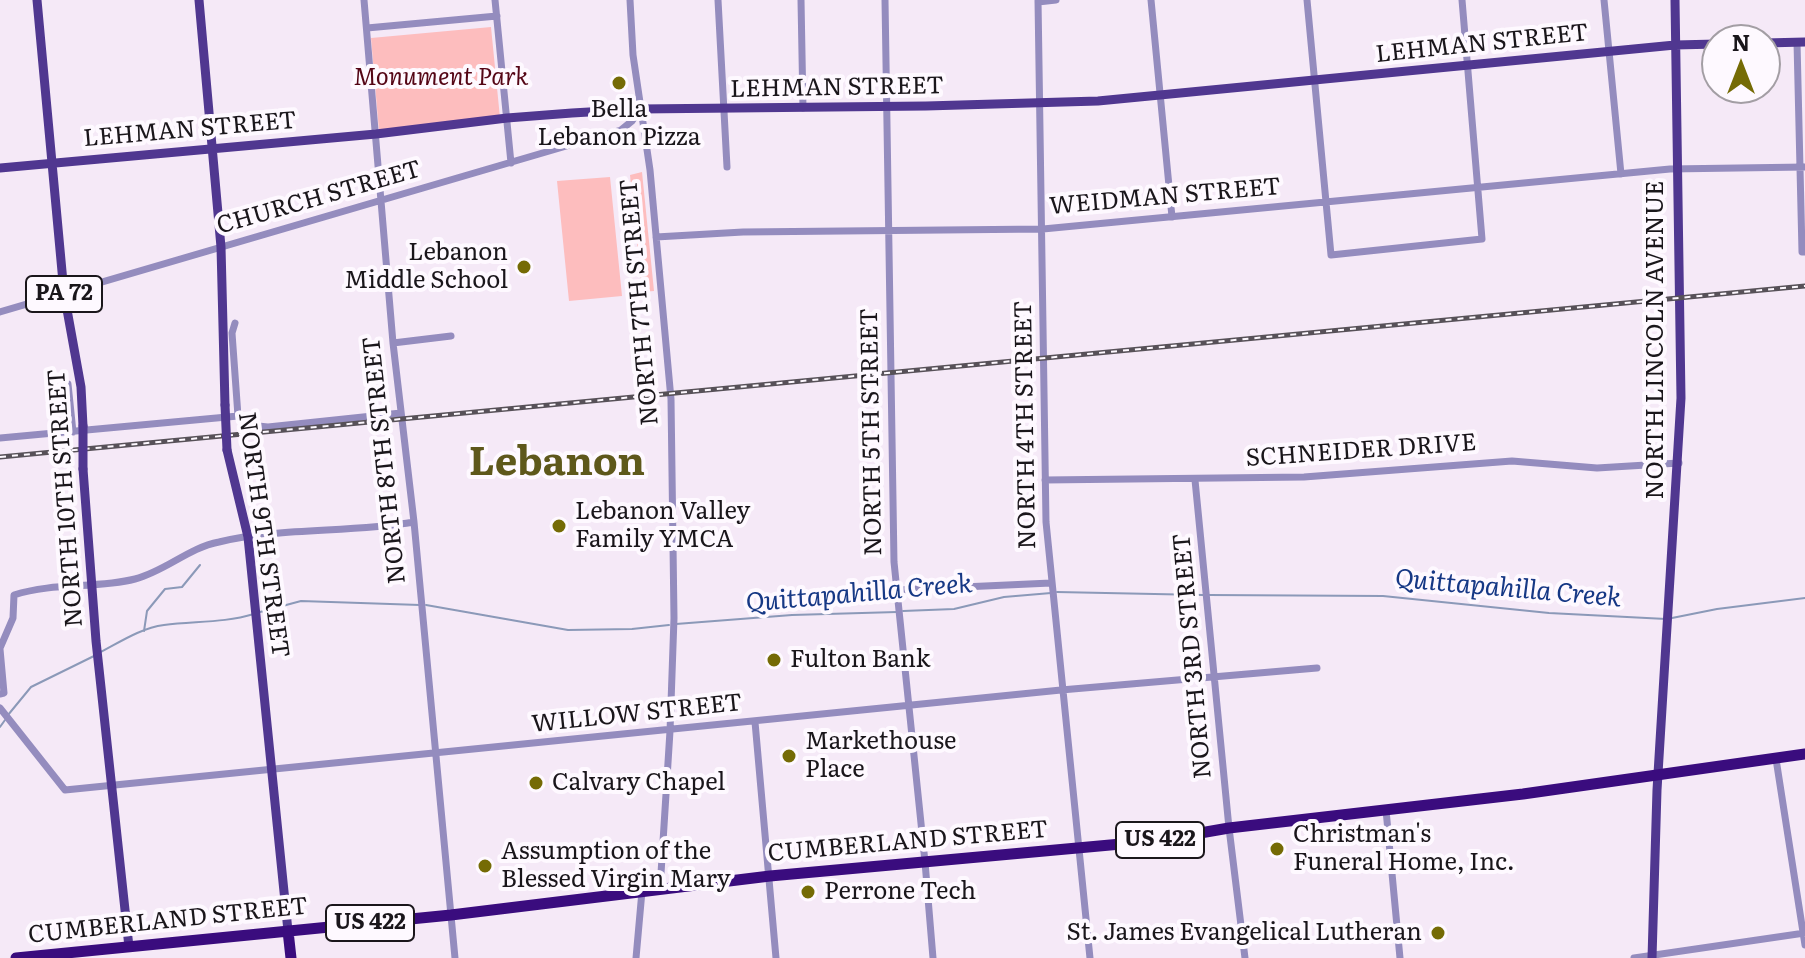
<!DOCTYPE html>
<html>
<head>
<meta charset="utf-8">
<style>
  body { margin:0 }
  #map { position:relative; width:1805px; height:958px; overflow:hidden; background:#f5e9f7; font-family:Literata,serif }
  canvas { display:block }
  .north { position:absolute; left:1701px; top:24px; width:80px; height:80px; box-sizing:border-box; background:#fef9ff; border:2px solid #a39ea4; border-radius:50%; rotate:0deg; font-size:22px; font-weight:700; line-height:32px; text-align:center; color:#1a161b }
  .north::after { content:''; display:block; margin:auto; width:28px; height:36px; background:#756b05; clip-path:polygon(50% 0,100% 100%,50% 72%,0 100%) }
</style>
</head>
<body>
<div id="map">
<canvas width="1805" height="958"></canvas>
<div class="north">N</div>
</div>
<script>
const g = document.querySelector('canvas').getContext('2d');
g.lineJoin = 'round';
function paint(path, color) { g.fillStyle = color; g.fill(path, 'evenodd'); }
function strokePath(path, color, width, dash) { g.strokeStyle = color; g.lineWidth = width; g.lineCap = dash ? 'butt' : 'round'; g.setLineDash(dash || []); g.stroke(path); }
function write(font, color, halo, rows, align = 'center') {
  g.font = font + ' Literata,serif'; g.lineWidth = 8; g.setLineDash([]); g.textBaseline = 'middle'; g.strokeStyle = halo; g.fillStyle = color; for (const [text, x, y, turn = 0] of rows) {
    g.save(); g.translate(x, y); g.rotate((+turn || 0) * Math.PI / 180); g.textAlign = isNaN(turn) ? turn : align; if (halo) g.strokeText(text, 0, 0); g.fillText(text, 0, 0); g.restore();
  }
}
paint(new Path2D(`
  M491,27L500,118L379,131L371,38Z
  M642,172L654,291L642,292L630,175Z
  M610,177L622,296L569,301L557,181Z`), '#fdbdbe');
strokePath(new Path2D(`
  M1057,592L1203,595
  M1209,595L1383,596L1549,613L1666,619
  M426,605L568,630L632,629L669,625
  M903,611L954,609L1004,597L1051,593
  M260,612L301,601L420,605
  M1672,618L1717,609L1805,598
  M676,624L792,615L897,612
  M144,631L147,611L165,589L182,587L200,565
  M99,653C120,642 141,628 164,625C195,621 224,623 254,614
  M8,715L31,687L94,656
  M0,727L5,720`), '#8b99b8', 2);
strokePath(new Path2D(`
  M364,0L393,343L414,522L455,958
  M495,0L511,163
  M630,0L633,55L650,170L671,399L674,618L670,731L660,889
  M718,0L727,167
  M801,0L803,108
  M885,0L894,562L925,862L933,958
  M1038,0L1046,522L1090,958
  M1151,0L1172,217
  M1307,0L1331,255L1482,239L1462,0
  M1604,0L1621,174
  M1038,2L1056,0
  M367,28L497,16
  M1797,42L1802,252H1805
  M656,237L743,232L1043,229L1670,169L1805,167
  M0,312L621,130L632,121L640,109
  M235,323L232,333L238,416
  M393,343L451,336
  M68,384L73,432
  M0,438L238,416L258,426L268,427L401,413
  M1045,480L1304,477L1512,461L1597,468L1679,463
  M1195,480L1229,828L1245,958
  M897,590L1051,583
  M0,648L13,618L14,595C54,582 96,589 135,579C166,571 188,548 219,542C282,527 350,533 414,522
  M0,649L4,693L0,694
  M0,708L65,790L1061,690L1317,668
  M755,722L776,958
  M1776,759L1805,945
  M1386,810L1400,958
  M636,958L642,891
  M1634,958L1805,933`), '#948cbe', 7);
strokePath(new Path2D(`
  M37,0L64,293L81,387L83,426
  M199,0L221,247L225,405
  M1765,43L1805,42
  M0,168L376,134L507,118L572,113L640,109L926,106L1098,101L1675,45L1717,44
  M227,450L248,537L288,931
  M83,469L96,641L129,947
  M1652,958L1657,790L1681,398L1675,0`), '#503790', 9);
strokePath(new Path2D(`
  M288,931L291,958
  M16,958L451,915L770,876L1154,841L1229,828L1523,794L1805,754`), '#3a0c7e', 11);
const rail = new Path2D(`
  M0,457L1805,286`);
strokePath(rail, '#575158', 5);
strokePath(rail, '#fef9ff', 2, [6]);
strokePath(new Path2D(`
  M225,405L227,450
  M83,469V426`), '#503790', 9);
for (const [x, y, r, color] of [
  [619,83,8,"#756b05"],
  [524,267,8,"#756b05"],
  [559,526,8,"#756b05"],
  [774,660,8,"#756b05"],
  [789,756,8,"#756b05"],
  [536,783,8,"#756b05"],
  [1277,849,8,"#756b05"],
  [485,866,8,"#756b05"],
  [808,892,8,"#756b05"],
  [1438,933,8,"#756b05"]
]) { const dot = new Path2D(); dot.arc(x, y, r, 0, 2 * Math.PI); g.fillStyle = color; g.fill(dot); strokePath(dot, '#fef9ff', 3); }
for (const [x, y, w] of [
  [64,294,76],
  [1160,840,88],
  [370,923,88]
]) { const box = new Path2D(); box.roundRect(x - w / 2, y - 18, w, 36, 6); g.fillStyle = '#fef9ff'; g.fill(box); strokePath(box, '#1a161b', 2); }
write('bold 22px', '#1a161b', null, [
  ["PA 72",64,294],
  ["US 422",1160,840],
  ["US 422",370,923]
]);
write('24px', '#1a161b', '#fef9ff', [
  ["LEHMAN STREET",1482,44,-6],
  ["LEHMAN STREET",837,88,-1],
  ["LEHMAN STREET",190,130,-5],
  ["WEIDMAN STREET",1165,197,-5],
  ["CHURCH STREET",319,198,-16],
  ["NORTH 7TH STREET",640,302,-95],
  ["NORTH LINCOLN AVENUE",1656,340,-90],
  ["NORTH 4TH STREET",1026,425,-91],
  ["NORTH 5TH STREET",872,432,-91],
  ["SCHNEIDER DRIVE",1361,451,-4],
  ["NORTH 8TH STREET",385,460,-96],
  ["NORTH 10TH STREET",66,498,-94],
  ["NORTH 9TH STREET",263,535,82],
  ["NORTH 3RD STREET",1193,656,-95],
  ["WILLOW STREET",637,714,-6],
  ["CUMBERLAND STREET",908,842,-5],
  ["CUMBERLAND STREET",168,921,-6]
]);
write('italic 24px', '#540515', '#fef9ff', [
  ["Monument Park",441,78]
]);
write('24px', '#1a161b', '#fef9ff', [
  ["Bella",619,110,"center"],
  ["Lebanon Pizza",619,138,"center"],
  ["Lebanon",508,253,"right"],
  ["Middle School",508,281,"right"],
  ["Lebanon Valley",575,512],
  ["Family YMCA",575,540],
  ["Fulton Bank",790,660],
  ["Markethouse",805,742],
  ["Place",805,770],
  ["Calvary Chapel",552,783],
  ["Christman's",1293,835],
  ["Funeral Home, Inc.",1293,863],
  ["Assumption of the",501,852],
  ["Blessed Virgin Mary",501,880],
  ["Perrone Tech",824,892],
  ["St. James Evangelical Lutheran",1422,933,"right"]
], 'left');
write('italic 26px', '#163885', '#fef9ff', [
  ["Quittapahilla Creek",1508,589,5],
  ["Quittapahilla Creek",859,594,-5]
]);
write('bold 40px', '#5e581b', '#fef9ff', [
  ["Lebanon",557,463]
]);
</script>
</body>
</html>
